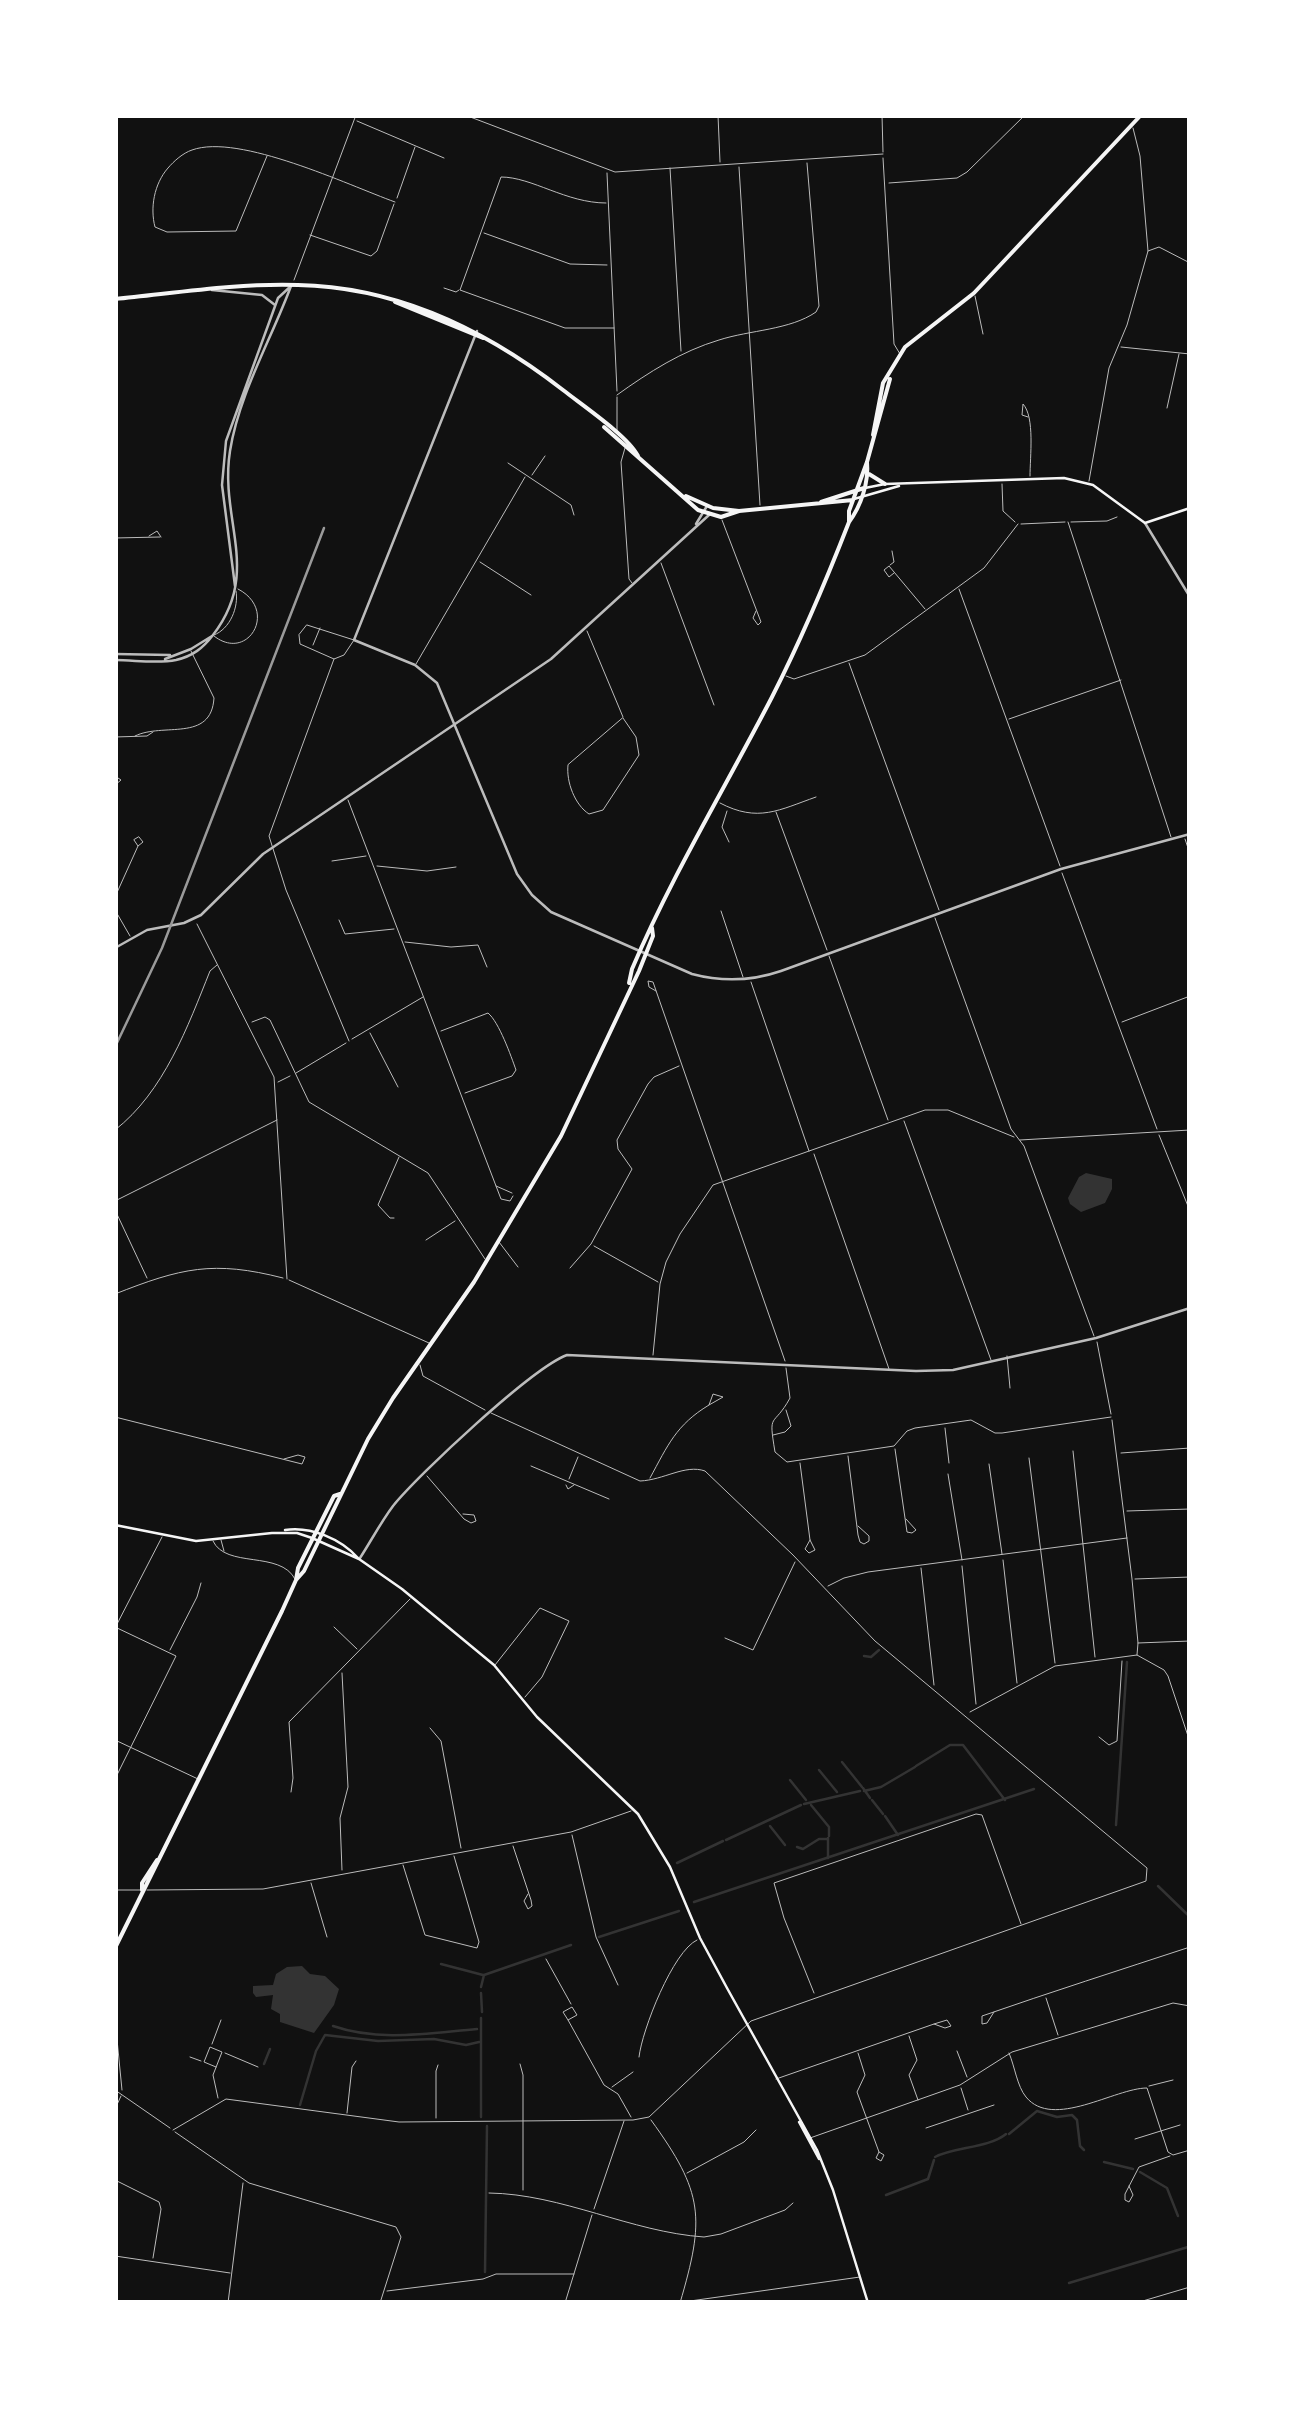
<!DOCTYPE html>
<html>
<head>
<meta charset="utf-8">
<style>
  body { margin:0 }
  #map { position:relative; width:1305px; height:2418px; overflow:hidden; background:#111; font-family:"Fira Sans",sans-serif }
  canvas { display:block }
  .frame { position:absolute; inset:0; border:118px solid #fff; pointer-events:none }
</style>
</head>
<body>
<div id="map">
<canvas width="1305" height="2418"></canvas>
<div class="frame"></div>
</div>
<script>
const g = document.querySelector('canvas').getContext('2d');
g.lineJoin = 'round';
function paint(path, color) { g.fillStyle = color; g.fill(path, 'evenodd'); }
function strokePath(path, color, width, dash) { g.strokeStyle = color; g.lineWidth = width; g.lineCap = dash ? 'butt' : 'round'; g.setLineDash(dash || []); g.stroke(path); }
paint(new Path2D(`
  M1086,1173L1112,1179V1189L1105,1203L1081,1212L1070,1204L1068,1198L1079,1177Z
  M302,1966L310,1974L325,1976L339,1989L334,2005L314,2033L280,2022V2014L271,2009L273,1995L256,1997L253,1993V1986L273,1985L276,1974L287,1967Z`), '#333');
strokePath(new Path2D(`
  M864,1656L871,1657L879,1650
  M842,1762L862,1787
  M916,1766L950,1745H963L1005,1800
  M819,1770L837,1792
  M790,1780L806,1800
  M863,1788L870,1798
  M864,1791L881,1787L915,1767
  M872,1800L883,1814
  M804,1804L860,1791
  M811,1805L829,1827V1836
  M885,1816L898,1835
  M1116,1825L1127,1662
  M770,1826L785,1845
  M726,1840L801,1805
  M797,1847L803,1849L819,1839H828
  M828,1858V1838
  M677,1863L723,1841
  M1158,1886L1190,1917
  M694,1902L1034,1789
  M599,1937L679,1911
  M441,1964L483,1975
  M481,1987L484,1975L571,1945
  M481,1993L482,2012
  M333,2026C379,2042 429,2033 477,2029
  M264,2064L270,2049
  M300,2105L316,2051L325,2035L378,2041L434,2039L466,2045L479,2042
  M481,2117V2018
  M1009,2134L1037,2111L1057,2117L1072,2115L1077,2120L1080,2146L1084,2150
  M935,2157C954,2147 989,2148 1006,2134
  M1104,2162L1133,2169
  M1140,2172L1167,2188L1178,2216
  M886,2195L928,2179L934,2160
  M485,2272L487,2126
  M1069,2283L1188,2247`), '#333', 2.5);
strokePath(new Path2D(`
  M444,288L456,292L459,290
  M532,475L545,456
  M890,565L894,562L892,551
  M214,635C230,629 239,607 236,591
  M214,636C248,663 279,610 238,589
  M313,645L320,628
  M499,1242L518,1267`), '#bcbcbc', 1);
strokePath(new Path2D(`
  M465,115L615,172L883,154
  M718,115L720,162
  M882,115L883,152
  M357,121L444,158
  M267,156L236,231L167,232L155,227C150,208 154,184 168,168C174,161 183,153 192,150C239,133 348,185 395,202
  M883,158L894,344L900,354
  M739,167L760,505
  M670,168L681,351
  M607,173L617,391
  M889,183L957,178L967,172L1025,115
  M397,198L415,147
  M606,203C566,203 532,177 501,177L460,290L565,328H614
  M484,233L570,264L607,265
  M310,235L371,256L377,251L394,204
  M1148,251L1159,247L1190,263
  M294,280L356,115
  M975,296L983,334
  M1121,347L1190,354
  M617,395C649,372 682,351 719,340C750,330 790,330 816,312L819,306L807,163
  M1167,408L1179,354
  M1028,417L1022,415L1023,404C1035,417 1030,457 1030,476
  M617,430V397
  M625,448L621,462L629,579L632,583
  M508,463L571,505L574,515
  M1089,481L1109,368L1127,325L1148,251L1140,156L1133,128
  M1002,484L1003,511L1015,522
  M722,520L761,622L758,625L753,618L756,611
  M1068,522L1171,837
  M1071,522L1107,521L1117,517
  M1021,524L1065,522
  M149,536L157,531L161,537
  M115,538L160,537
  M480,562L531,595
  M661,563L714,705
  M894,573L889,577L884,570L889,566L925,609
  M959,589L1060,866
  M307,625L354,640L344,655L334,659L300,644L299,635Z
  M587,631L623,717
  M334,659L269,836L286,890L349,1041
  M849,663L939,910
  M416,664L525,477
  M786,676L794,679L865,655L984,568L1018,524
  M623,718L636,737L639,755L603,810L589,814C575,805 566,782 568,765Z
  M1009,719L1121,680
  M135,736C163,722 211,743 214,698L191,651
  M115,737L147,736L153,732
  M115,776L121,780L115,785
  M348,800L501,1199L510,1201L513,1196
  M720,803C758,823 779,810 816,797
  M727,811L722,827L729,842
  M776,812L827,950
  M139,837L143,842L138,846L134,840Z
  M1185,839L1190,854
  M332,861L366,856
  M377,866L427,871L456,867
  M1062,873L1157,1129
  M115,897L138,846
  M115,910L130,936
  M721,911L743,977
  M935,918L1011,1129L1024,1146L1094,1336
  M339,920L345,934L394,929
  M197,924L274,1077L287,1279
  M405,942L451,947L478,945L487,967
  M829,956L888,1120
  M751,982L809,1151
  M656,991L649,987L648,981L653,982L785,1361
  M252,1022L265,1017L270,1020L309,1102L428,1173L485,1259
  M1122,1022L1190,996
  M441,1031L488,1013C499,1022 511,1056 516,1070L512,1076L465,1093
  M370,1033L398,1087
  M352,1039L423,997
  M296,1073L346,1043
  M278,1082L290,1076
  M904,1121L991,1360
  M115,1130C164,1092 188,1026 210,971L217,965
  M1159,1135L1190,1211
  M1020,1140L1190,1130
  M814,1154L889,1369
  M496,1186L512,1193
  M115,1201L277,1120
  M115,1210L147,1278
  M394,1218H390L378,1205L399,1157
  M426,1240L455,1221
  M594,1246L658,1282
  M570,1268L591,1244L632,1169L618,1149L617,1140L648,1084L654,1077L679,1066
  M289,1280L429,1343
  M115,1294C181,1268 213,1260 283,1278
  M1097,1342L1111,1414
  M653,1355L660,1284L666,1262L680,1234L713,1185L925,1110H948L1014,1137
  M1007,1356L1010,1388
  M420,1365L423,1376L485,1410
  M786,1368L790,1398C773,1429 768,1410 775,1452L787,1462L894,1446L907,1431L915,1428L971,1420L995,1433H1002L1111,1417
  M115,1417L302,1464L305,1457L298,1455L284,1459
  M1112,1420L1132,1579L1138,1643L1137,1655
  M945,1428L949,1463
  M773,1435L785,1432L791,1426L786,1410
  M895,1449L906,1525L907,1532L912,1533L916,1530L906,1519
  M1073,1451L1095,1657
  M1121,1453L1190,1448
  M848,1456L858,1535L860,1542L864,1544L869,1541V1536L858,1526
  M1029,1458L1055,1663
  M800,1463L810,1540L815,1550L809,1553L805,1549L810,1540
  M989,1464L1002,1554
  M531,1466L609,1499
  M948,1474L962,1560
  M427,1476L464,1519L471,1523L476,1521L474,1515L463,1514
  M650,1478C668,1445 676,1425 709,1405L713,1394L723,1397L709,1405
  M569,1479L578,1457
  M566,1485L568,1489L574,1485
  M1127,1511L1190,1509
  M221,1540L224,1551
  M213,1541C226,1569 280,1550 295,1579
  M1003,1560L1017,1683
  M962,1566L976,1704
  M921,1568L934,1685
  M1135,1579L1190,1577
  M828,1586L844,1578L868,1572L1127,1538
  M115,1627L176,1656L115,1779
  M334,1627L357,1649
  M115,1628L162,1537
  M725,1638L753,1650L795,1562
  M1138,1643L1190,1641
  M170,1650L197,1597L201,1583
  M495,1665L540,1608L569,1621L542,1677L525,1697
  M342,1673L348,1787L340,1818L342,1870
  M970,1712L1055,1666L1137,1655L1164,1670L1168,1676L1190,1742
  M430,1728L441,1741L461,1848
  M1099,1737L1109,1745L1117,1741L1122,1661
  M115,1740L198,1779
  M291,1792L293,1778L289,1722L410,1599
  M572,1835L596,1937L618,1985
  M513,1846L531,1900L532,1906L528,1909L524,1901L528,1894
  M403,1865L425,1935L477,1948L479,1942L454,1856
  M311,1883L327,1937
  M115,1890H141
  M147,1890L263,1889L571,1832L631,1811
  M546,1959L571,2004
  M814,1993L784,1918L774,1883L976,1814L982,1815L1021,1924
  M1046,1998L1058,2035
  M994,2012L987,2023L982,2024V2016C1051,1992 1120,1970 1190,1947
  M115,2019L122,2090
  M568,2020L563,2012L572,2007L577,2015L568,2020L604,2085L618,2094L631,2117
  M909,2036L917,2060L909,2075L918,2100
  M212,2044L221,2020
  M957,2051L967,2077
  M225,2053L258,2067
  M858,2053L865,2075L857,2092L879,2152L876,2158L881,2161L884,2155L879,2152
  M1009,2053C1015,2067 1017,2086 1026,2097C1053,2130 1115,2088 1147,2088L1168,2152L1173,2155L1190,2150
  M190,2057L201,2061
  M639,2057C642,2030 673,1951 697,1940
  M520,2064L523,2075V2190
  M216,2067L204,2062L210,2047L222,2052L213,2075L218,2098
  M776,2079L934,2024L945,2028L951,2026L947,2020L934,2024
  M1149,2086L1173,2080
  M612,2087L633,2072
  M961,2088L968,2110
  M115,2090L170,2128
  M115,2109L121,2096
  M347,2113L352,2067L356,2061
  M436,2118V2071L438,2065
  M651,2120C704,2193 705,2218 680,2303
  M926,2128L994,2105
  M173,2130L226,2099L399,2122L633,2120L649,2117L751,2021L1146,1881L1147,1868L875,1641L793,1555L705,1471C685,1464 664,1480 640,1481L491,1413
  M175,2132L249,2183L396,2227L401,2237L380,2303
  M810,2138L960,2085L1012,2052L1173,2003L1190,2006
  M1135,2139L1180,2125
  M687,2173L744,2142L756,2130
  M115,2180L159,2202L161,2209L153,2258
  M1129,2186L1133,2195L1129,2202L1125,2200V2194L1139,2167L1170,2156
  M489,2193C562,2194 631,2232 704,2237L721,2234L785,2210L793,2203
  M594,2209L624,2121
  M115,2256L230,2273
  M387,2291L483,2279L496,2274H574
  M683,2302L860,2277
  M228,2303L243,2183
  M565,2303L592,2215
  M1136,2303L1190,2287`), '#bcbcbc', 1);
strokePath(new Path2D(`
  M212,290L262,295L275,305
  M477,331L354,640L415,665L437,683L517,874L532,895L551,912L692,974C722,982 752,981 781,971L1061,869L1190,834
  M1145,523L1190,597
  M696,524L707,506
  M235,586L222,485L226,441L278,298L291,286
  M115,654L170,655
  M165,659L191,649L212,636
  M115,660C135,660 157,664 176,660C193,656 203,648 213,635C262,572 219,520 230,451C239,394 271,340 291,286
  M115,948L147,930L184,923L201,915L263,854L551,659L709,515
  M360,1558C371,1541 381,1522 393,1506C419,1474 532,1368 567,1355L916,1371L953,1370L1096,1338L1190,1308`), '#bcbcbc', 2.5);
strokePath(new Path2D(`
  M865,488L885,484L1064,478L1093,485L1145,523L1190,508
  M854,499L899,486
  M115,1525L196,1541L272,1533
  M285,1530C311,1526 341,1539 358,1558
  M273,1533H297L312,1538L359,1559L402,1589L494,1665L537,1717L638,1814L670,1867L700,1938L727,1988L817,2150L833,2190L868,2303
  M799,2122L819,2159`), '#f5f5f5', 2.5);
strokePath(new Path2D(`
  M115,299C176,293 237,283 298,285C398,287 486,330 563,390C582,405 628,436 638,456
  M395,302L483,338
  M604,427L698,510L721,517L739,511
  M873,435L883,383L905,347L974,293L1141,115
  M869,474L885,484
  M686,496L713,508L739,511L853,500
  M821,502L864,488
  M849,522V511L867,462L890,379
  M629,983L632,969C672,875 725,788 772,697C801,640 826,581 849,522C861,506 869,482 867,462
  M296,1580L304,1571L368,1439L393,1398L474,1282L561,1136L639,971L653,936L652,928
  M142,1890V1883L157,1860
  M115,1948L282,1611L296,1580L298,1568L334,1496L340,1494`), '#f5f5f5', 4);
strokePath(new Path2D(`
  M115,1047L162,948L324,528`), '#9a9a9a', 2.5);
</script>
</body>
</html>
